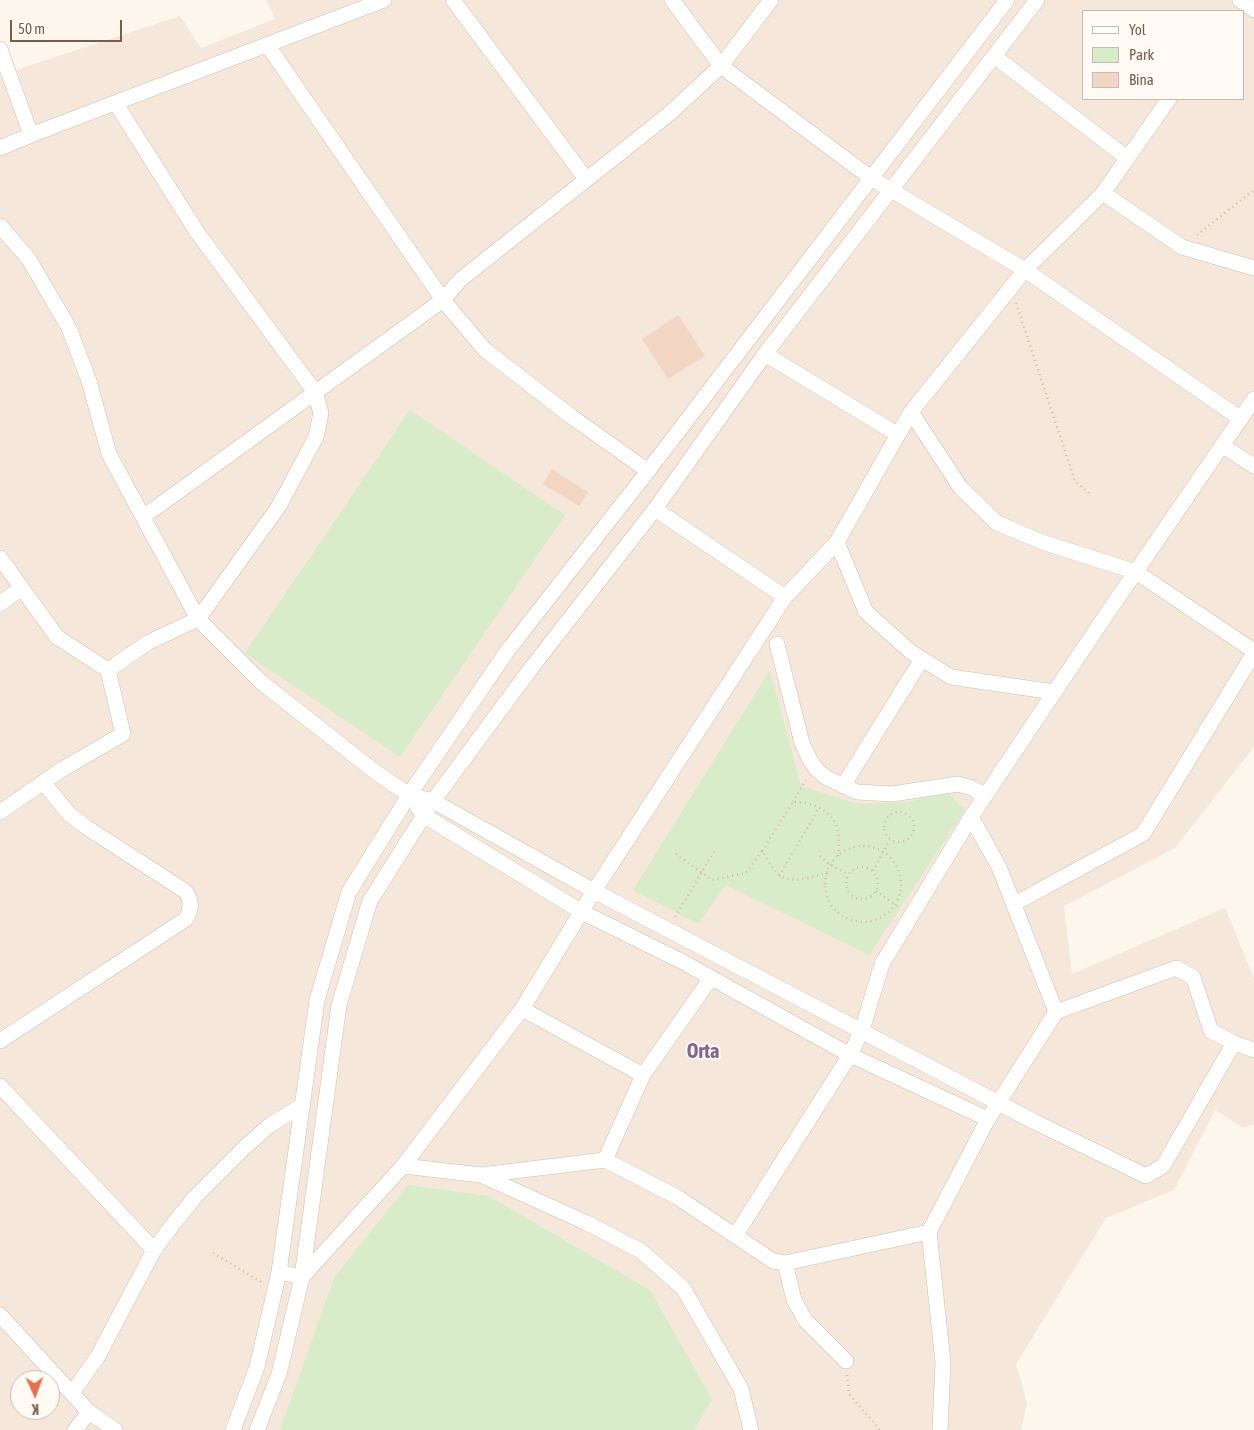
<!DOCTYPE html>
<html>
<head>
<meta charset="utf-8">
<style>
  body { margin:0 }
  #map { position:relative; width:1254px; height:1430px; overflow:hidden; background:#fdf6ec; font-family:"Asap Condensed",sans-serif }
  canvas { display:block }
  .legend { position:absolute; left:1082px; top:10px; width:162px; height:90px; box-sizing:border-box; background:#fffaf3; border:1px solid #cabbb1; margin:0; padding:6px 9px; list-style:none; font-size:15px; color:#7a5c4d }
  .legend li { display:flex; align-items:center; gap:10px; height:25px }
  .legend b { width:25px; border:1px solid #cabbb1 }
  .north { position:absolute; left:10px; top:1370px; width:50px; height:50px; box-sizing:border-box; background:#fffaf3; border:1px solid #cabbb1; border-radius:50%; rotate:178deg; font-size:14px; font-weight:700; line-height:20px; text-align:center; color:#7a5c4d }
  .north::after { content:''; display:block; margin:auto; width:18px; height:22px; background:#e76f51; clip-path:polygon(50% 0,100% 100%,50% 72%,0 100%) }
  .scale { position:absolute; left:10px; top:20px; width:112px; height:22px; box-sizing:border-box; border:2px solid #7a5c4d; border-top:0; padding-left:6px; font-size:15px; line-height:18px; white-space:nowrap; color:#7a5c4d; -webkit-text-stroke:4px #fffaf3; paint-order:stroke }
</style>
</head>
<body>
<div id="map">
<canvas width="1254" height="1430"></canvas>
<ul class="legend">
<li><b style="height:6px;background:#fff"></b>Yol</li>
<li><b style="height:14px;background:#d8ecc9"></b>Park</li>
<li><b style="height:14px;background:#f3d5c3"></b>Bina</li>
</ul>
<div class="north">K</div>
<div class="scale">50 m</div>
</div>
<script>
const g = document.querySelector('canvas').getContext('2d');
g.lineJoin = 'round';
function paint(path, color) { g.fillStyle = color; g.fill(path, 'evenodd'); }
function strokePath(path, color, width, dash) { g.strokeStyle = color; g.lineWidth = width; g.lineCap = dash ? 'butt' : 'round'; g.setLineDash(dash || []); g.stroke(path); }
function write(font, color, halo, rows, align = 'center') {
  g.font = font + ' "Asap Condensed",sans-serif'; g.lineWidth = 4; g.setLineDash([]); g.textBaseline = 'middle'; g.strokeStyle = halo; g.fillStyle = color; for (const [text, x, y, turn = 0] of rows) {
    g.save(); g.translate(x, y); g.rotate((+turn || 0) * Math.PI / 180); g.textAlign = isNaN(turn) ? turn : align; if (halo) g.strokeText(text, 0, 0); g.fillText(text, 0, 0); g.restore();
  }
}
paint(new Path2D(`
  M266,0H1254V747L1175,848L1064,906L1072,974L1225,908L1254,978V1124L1243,1128L1215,1110L1174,1190L1106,1218L1016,1364L1027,1403L1021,1430H0V75L180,16L201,48L275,19ZM1083,11H1243V99H1083ZM20,1380H50V1410H20Z`), '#f5e8da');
paint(new Path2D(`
  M410,410L565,515L400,757L245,653Z
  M770,670L801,786L858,804L907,802L948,793L965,810L869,955L726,885L698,924L633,890Z
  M408,1185L488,1196L650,1290L712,1399L694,1430H280L334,1278Z`), '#d8ecc9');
paint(new Path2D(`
  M678,315L705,356L668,379L642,339Z
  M552,469L588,492L579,506L543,484Z`), '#f3d5c3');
const minor = new Path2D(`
  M453,0L586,179
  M672,0L721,66L871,178L1025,270L1241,419
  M1240,0L1254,10
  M268,46L443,300L485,350L572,417L648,471
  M0,49L31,135L0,148
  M994,56L1127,158
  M31,135L384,0
  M1103,193L1182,247L1254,268
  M0,226L28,258L69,328L89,381L109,454L198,619L261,682L374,771L409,795L433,801L594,891L1035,1122L1146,1176L1163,1166L1234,1043L1254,1050
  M765,354L897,434
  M911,412L960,487L997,523L1042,542L1136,572L1254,651
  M1223,446L1254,466
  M655,509L785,597
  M143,517L443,300L460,280L669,114L721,66L771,0
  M837,542L866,612L911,652L951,677L1054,692
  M0,558L57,637L108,670
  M0,604L21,588
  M777,644L802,743L810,760L817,770L827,778L857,792L892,794L958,784L972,788L985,796
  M843,786L922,659
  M418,808L423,815L582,912L681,961L850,1055L988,1119
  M0,812L61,770L123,734L108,670L149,642L198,619L279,506L316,437L321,413L315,392L197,232L116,104
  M1014,904L1143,834L1254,653
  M522,1009L643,1075
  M1056,1012L1176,968L1193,977L1211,1031L1234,1043
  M0,1041L186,919C192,909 192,900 185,891L86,827L69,814L43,782
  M0,1086L154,1250
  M605,1160L643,1075L711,978
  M403,1166L522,1009L594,891L785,597L837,542L911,412L1025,270L1103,193L1169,99
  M483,1176L587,1223L641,1251L683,1288L741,1389L751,1430
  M735,1236L850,1055L862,1030L882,964L971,817L1106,615L1254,399
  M785,1263L794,1300L805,1320L846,1361
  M279,1272L302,1277L403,1166L481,1175L605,1160L677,1197L773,1261L785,1263L929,1232
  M0,1315L89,1412L115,1430
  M72,1393L98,1356L154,1250L174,1223L195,1197L244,1148L270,1125L303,1105
  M75,1430L89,1412
  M233,1430L257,1367L279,1272L317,1000L349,892L409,795L508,650L648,471L1007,0
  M257,1430L279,1374L302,1277L339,1005L370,901L433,801L532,667L655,509L765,354L1037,0
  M940,1430L943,1362L929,1232L988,1119L1056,1012L999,867L971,817`);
strokePath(minor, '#d1beb0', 16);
strokePath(new Path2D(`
  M1197,235L1254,190
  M1016,303L1075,481L1090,494
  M793,802L806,780
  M884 827a15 15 0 1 1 30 0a15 15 0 1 1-30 0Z
  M825 884a38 38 0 1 1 76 0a38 38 0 1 1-76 0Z
  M762,851L793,802C814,802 837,812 839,836C839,842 839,849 838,856
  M676,854L712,880L746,873L762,851C767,858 772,868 778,874C790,885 815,877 828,872
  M820,856L830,865L848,874
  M846 883a16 16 0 1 1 32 0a16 16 0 1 1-32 0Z
  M873,871L890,840
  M779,876L819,808
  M876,891L900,908
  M675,917L715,850
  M213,1253L261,1282
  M847,1375L849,1394L880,1430`), '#d9b8a5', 2.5, [1, 4]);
strokePath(minor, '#fff', 15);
write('bold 20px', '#846695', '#fffaf3', [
  ["Orta",703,1052]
]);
</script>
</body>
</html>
